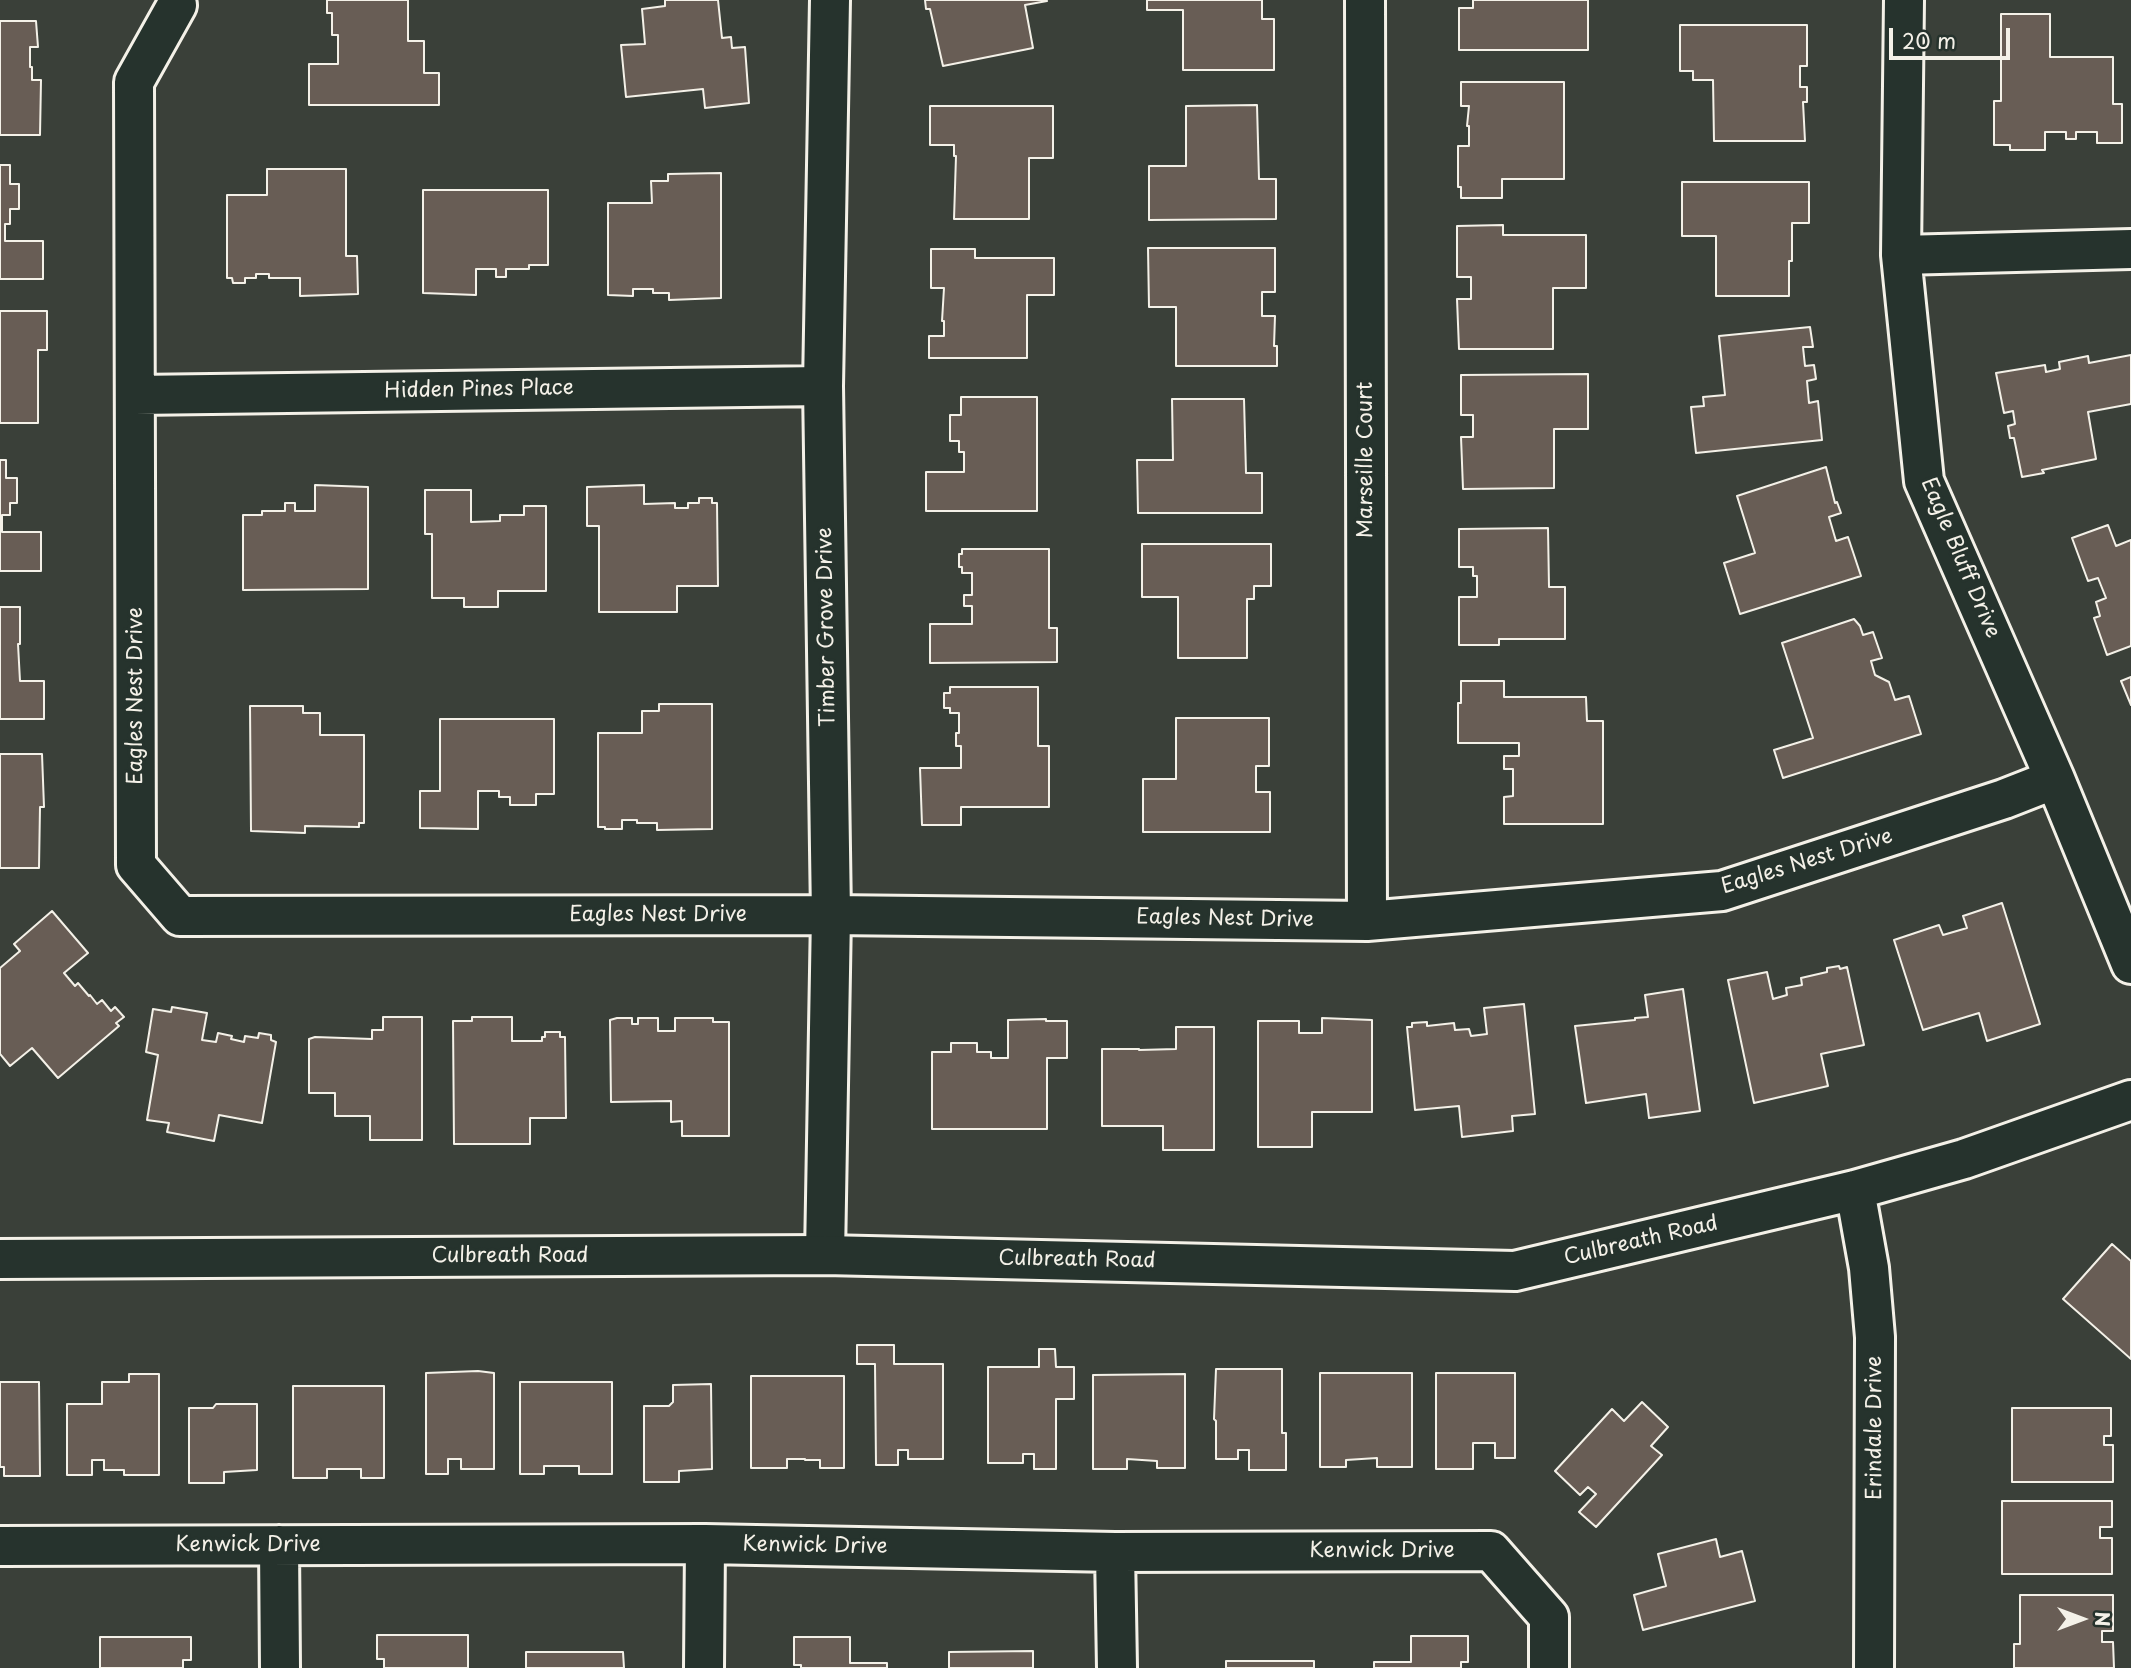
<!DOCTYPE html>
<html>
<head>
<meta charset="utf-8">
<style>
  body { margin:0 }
  #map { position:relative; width:2131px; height:1668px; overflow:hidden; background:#3a4039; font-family:"Playpen Sans",sans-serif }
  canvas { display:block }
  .north { position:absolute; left:2047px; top:1584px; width:70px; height:70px; -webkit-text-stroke:5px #26332d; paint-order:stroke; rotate:90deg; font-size:19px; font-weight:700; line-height:28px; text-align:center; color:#f4f1e8 }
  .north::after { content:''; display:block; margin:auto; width:24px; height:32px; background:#f4f1e8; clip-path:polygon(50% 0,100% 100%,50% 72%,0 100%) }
  .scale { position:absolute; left:1889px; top:28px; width:121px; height:32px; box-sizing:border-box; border:4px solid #f4f1e8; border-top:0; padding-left:9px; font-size:21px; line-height:24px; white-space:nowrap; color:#f4f1e8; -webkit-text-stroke:5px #26332d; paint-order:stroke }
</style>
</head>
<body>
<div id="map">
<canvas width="2131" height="1668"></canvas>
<div class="north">N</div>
<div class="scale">20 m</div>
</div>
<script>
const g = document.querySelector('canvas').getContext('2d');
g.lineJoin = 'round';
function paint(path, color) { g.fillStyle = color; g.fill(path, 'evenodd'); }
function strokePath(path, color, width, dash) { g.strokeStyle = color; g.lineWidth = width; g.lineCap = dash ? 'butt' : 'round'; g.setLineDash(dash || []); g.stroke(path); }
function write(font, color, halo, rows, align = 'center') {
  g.font = font + ' "Playpen Sans",sans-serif'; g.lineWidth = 6; g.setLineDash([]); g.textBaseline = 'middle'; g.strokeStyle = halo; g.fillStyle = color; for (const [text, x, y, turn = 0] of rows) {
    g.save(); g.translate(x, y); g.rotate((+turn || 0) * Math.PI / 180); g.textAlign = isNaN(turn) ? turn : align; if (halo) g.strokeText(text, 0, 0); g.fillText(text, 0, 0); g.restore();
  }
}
const building = new Path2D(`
  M327,0H408V41H424V73H439V105H309V64H338V35H332V13H327Z
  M665,0H718L722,38L731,37L732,48L745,47L749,103L705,108L703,89L626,97L621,45L645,44L642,9L665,6Z
  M925,0H1046L1047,1L1025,5L1033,48L943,66L930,9H926Z
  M1147,0H1262V19H1274V70H1183V10H1147Z
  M1473,0H1588V50H1459V8H1473Z
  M2001,14H2050V57H2113V104H2122V143H2097V132H2076V139H2066V132H2045V150H2010V145H1994V101H2001Z
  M0,21H36L38,47H30V67H32V80H41L40,135H0Z
  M1680,25H1807V66H1800V87H1807V102H1803L1805,141H1714L1713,80H1693V71H1680Z
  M1461,82H1564V179H1502V198H1461V187H1458V146H1469V126H1467L1469,106H1461Z
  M1257,105L1259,179H1276V219L1149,220V166H1186V106Z
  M930,106H1053V158H1029V219H954L956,156H954V145H930Z
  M0,165H10V184H19V209H10V224H5V241H43V279H0Z
  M267,169H346V256H357L358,294L300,296V278H269V274H256V278H245V283H233L232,278H227V195H267Z
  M721,173V298L669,300V293H653V289H633V296L608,295V203H652L651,181H668V174Z
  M1682,182H1809V223H1792V261H1789V296H1716V236H1682Z
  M423,190H548V265H529V269H506V277H496V269H476V295L423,293Z
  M1503,225V235H1586V288H1553V349H1459L1457,299H1471V277H1457V226Z
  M1148,248H1275V292H1262V316H1275L1274,346H1277V366H1176V307H1149Z
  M931,249H975V258H1054V295H1027V358H929V336H944V321H942L944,288H931Z
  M0,311H47V350H38V423H0Z
  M1810,327L1813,347H1803L1805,366L1814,365L1816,379L1807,381L1809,403L1818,401L1822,440L1696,453L1691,407L1704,406L1703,397L1725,395L1719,336Z
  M2131,355V404L2088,412L2096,459L2042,470L2044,473L2022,477L2014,438H2010L2008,426L2015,424L2013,411L2004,413L1996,373L2045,365L2046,372L2060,369L2059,362L2088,356L2089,363Z
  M1588,374V429H1554V488L1463,489L1461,437H1473V415H1461V375Z
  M961,397H1037V511H926V472H964V452H959V441H950V415H961Z
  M1172,399H1244L1246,473H1262V513H1138L1137,460H1173Z
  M0,460H6V478H17V503H10V515H2V532H41V571H0Z
  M1826,467L1835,503L1837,502L1841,513L1829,517L1836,541L1848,537L1861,576L1740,614L1724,563L1755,553L1737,496Z
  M315,485L368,487V589L243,590V515H262V511H285V503H295V511H315Z
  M644,485V504L675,503V508H688V503H699V498H712V503H717L718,586H677V612H599V526H587V487Z
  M425,490H471V522L500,521V515H524V506H546V591H498V607H464V598H432V534H425Z
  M2108,525L2116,546L2131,540V646L2107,655L2094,618L2100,616L2096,602L2106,598L2098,578L2088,581L2072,538Z
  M1548,528L1549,587H1565V639H1499V645H1459V597H1477V576H1473V567H1459V529Z
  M1142,544H1271V586H1254V599H1247V658H1178V597H1142Z
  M962,549H1049V628H1057V662L930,663V624H972V606H964V595H972V573H962V567H959V554H962Z
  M0,607H20V644H18L20,681H44V719H0Z
  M1854,619L1860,626L1863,635L1873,632L1882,658L1871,661L1875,675L1889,682L1895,700L1909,696L1921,734L1783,778L1774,750L1813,738L1782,643Z
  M2131,677V705L2121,681Z
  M1461,681H1504V697H1586L1587,721H1603V824H1504V797L1513,796V769H1504V756H1519V743H1458V703H1461Z
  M950,687H1038V746H1049V807H961V825H922L920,768H961V746H956V733H959V713H950V708H944V693H950Z
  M659,704H712V829L657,830V823H637V820H622V829H605V827H598V733H642V711H659Z
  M250,706H303V713H320V735H364V823H359V827L305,826V833L251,831Z
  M1176,718H1269V766H1256V792H1270V832H1143V779H1176Z
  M440,719H554V794H536V805H510V797H499V791H478V829L420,828V791H440Z
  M0,754H42L44,807H40L39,868H0Z
  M2002,903L2040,1024L1987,1041L1979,1013L1923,1030L1894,940L1939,925L1943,935L1967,928L1963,916Z
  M52,911L88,953L64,973L75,986L78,983L89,996L90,995L97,1004L102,1000L111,1011L115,1007L124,1017L116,1023L119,1026L58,1078L32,1048L10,1066L0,1054V968L20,951L14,944Z
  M1839,966L1840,969L1847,967L1864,1045L1821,1054L1828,1086L1754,1103L1728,980L1767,972L1773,999L1787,995L1786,988L1802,985L1801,978L1827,972V968Z
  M1683,989L1700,1111L1649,1118L1646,1094L1586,1103L1575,1026L1635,1020V1018L1648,1017L1645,995Z
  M1524,1004L1535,1114L1512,1116L1513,1131L1462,1137L1459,1106L1415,1110L1407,1027H1412V1023L1427,1022V1026L1454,1023L1455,1030L1469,1029L1471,1036L1487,1034L1484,1008Z
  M172,1007L207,1013L202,1040L216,1042L218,1033L232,1036L231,1039L244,1042L245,1036L258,1038L259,1033L271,1035V1040L276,1042L262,1123L219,1115L214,1141L167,1132L169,1123L147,1120L158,1055L146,1052L153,1009L171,1012Z
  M383,1017H422V1140H370V1116H335V1093H309V1039L315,1037L372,1039V1030H383Z
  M472,1017H512V1041H542V1037H545V1032H560V1037H565L566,1118H530V1144H454L453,1021H472Z
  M617,1018H632V1024H638V1018H658V1031H675V1018H713V1022H729V1136H682V1121L671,1122V1101L611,1102L610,1020Z
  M1322,1018L1372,1020V1112H1312V1147H1258V1021H1299V1033H1322Z
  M1046,1019V1021H1067V1058H1047V1129H932V1052H951V1043H977V1052H991V1058H1008V1020Z
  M1176,1027H1214V1150H1163V1126H1102V1049H1139V1050L1176,1049Z
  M2112,1244L2131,1261V1359L2063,1299Z
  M857,1345H894V1364H943V1459H908V1450H898V1465H876L875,1364H857Z
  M1039,1349H1055L1056,1367H1074V1399H1056V1469H1034V1454H1023V1463H988V1367H1039Z
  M1216,1369H1282V1433H1286V1470H1249V1450H1238V1459H1216V1421L1214,1419Z
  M478,1371L494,1373V1469H461V1459H448V1474H426V1373Z
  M1320,1373H1412V1467H1377V1458L1346,1460V1467H1320Z
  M1436,1373H1515V1458H1495V1443H1473V1469H1436Z
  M129,1374H159V1475H124V1470H104V1460H92V1475H67V1404H102V1382H129Z
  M1185,1374V1468H1157V1461L1127,1459V1469H1093V1375Z
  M751,1376H844V1468H820V1460H805V1459H787V1468H751Z
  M0,1382H39L40,1476H4V1467H0Z
  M520,1382H612V1474H579V1466H544V1474H520Z
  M711,1384L712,1469L679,1471V1482H644V1406H669L673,1402V1385Z
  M293,1386H384V1478H361V1469H327V1478H293Z
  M1642,1402L1668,1427L1651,1446L1662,1455L1596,1527L1579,1512L1596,1494L1588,1487L1580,1495L1555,1471L1612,1409L1624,1421Z
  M216,1404H257V1470L224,1472V1483H189V1408H213Z
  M2012,1408H2111V1436H2104V1445H2113V1482H2012Z
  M2002,1501H2112V1527H2100V1538H2112V1574H2002Z
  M1716,1539L1720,1557L1742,1551L1755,1601L1643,1630L1634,1595L1666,1586L1658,1554Z
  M2020,1595H2113V1631H2102V1642H2113L2114,1668H2014V1644H2020Z
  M377,1635H468V1668H384V1659H377Z
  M1411,1636H1468V1662H1461V1668H1374V1662H1411Z
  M100,1637H191V1660H183V1668H100Z
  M794,1637H850V1663H887V1668H801V1665H794Z
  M1033,1651V1668H949V1652Z
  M526,1652H623L624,1668H526Z
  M1226,1661H1314V1668H1226Z`);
paint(building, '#685d55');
strokePath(building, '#f4f1e8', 2);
const street = new Path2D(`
  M1365,0L1367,921
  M1904,0L1901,255L1924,481L2055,779L2131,964
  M177,5L134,82L136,865L180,916L831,915L1367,921L1722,891L2004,799L2055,779
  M1901,255L2131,249
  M135,395L823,386
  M825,1255L831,915L823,386L830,0
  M279,1545L280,1668
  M0,1546L705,1544L1115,1552L1491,1551L1549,1617V1668
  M1115,1552L1117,1668
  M704,1668L705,1544`);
const secondary = new Path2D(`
  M1855,1190L1869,1268L1875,1337L1874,1668
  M0,1259L825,1255L1515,1271L1855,1190L1964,1159L2131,1100`);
strokePath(street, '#f4f1e8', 44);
strokePath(secondary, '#f4f1e8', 44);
strokePath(street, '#26332d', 38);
strokePath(secondary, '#26332d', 38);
write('21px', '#f4f1e8', '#26332d', [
  ["Hidden Pines Place",479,390,-1],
  ["Marseille Court",1366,460,-90],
  ["Eagle Bluff Drive",1960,558,67],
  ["Timber Grove Drive",827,627,-91],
  ["Eagles Nest Drive",136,696,-90],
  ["Eagles Nest Drive",1807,862,-17],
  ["Eagles Nest Drive",658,915],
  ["Eagles Nest Drive",1225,919,1],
  ["Culbreath Road",1641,1241,-13],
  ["Culbreath Road",510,1256],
  ["Culbreath Road",1077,1260,1],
  ["Erindale Drive",1875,1428,-90],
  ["Kenwick Drive",248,1545],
  ["Kenwick Drive",815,1546,1],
  ["Kenwick Drive",1382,1551]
]);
</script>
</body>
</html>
